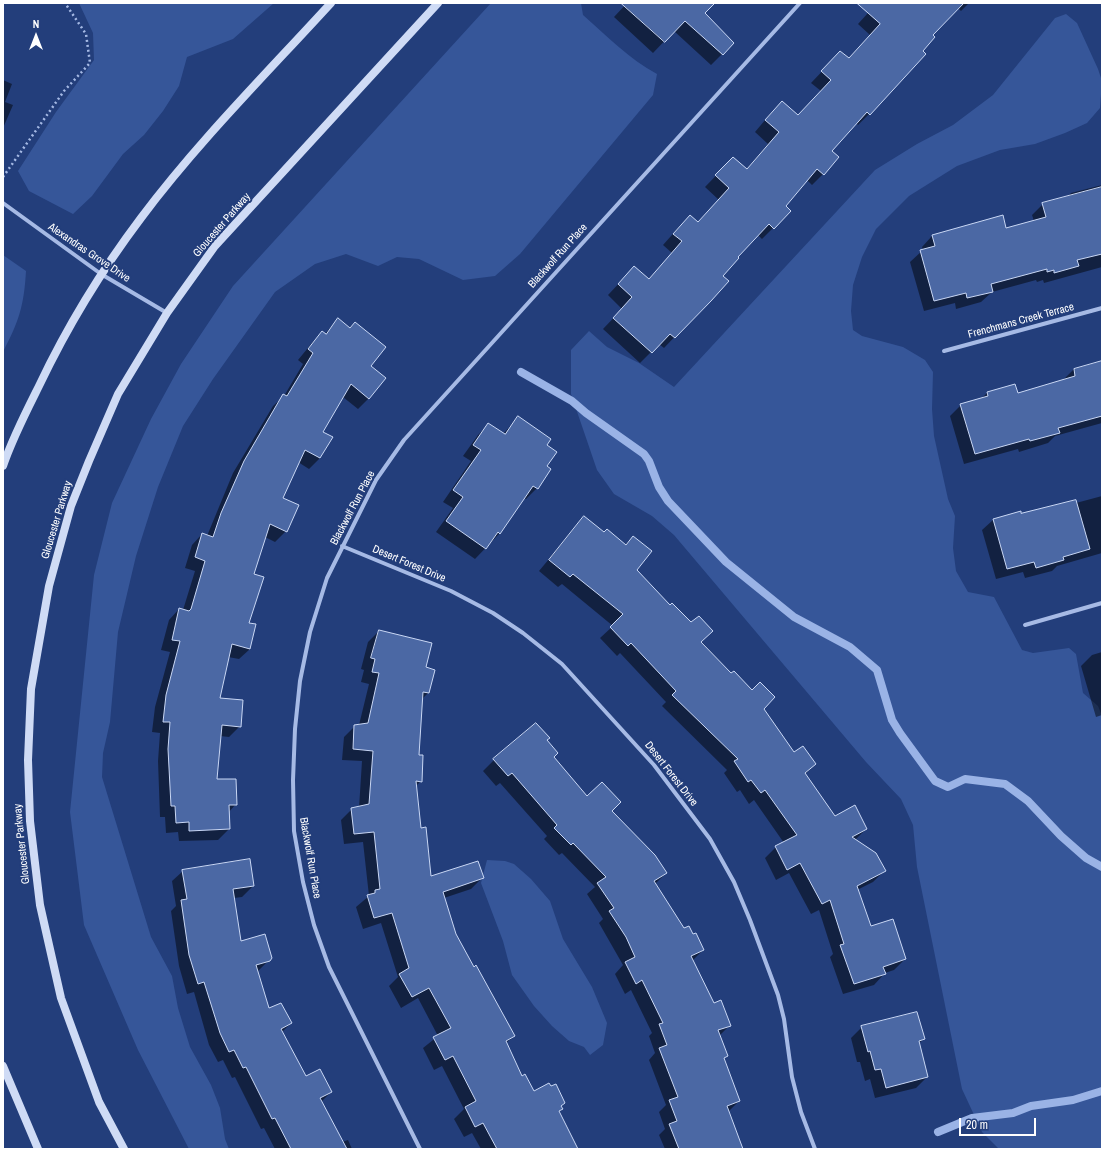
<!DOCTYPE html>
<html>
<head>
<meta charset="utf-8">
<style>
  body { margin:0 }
  #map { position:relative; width:1105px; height:1152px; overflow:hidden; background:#233e7b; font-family:"Archivo Narrow",sans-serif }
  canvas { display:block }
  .frame { position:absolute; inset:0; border:4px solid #fff; pointer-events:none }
  .north { position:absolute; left:16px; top:16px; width:40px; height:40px; -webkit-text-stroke:3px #233e7b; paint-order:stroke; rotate:0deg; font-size:11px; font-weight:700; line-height:16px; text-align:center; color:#fff }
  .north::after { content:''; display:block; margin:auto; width:14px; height:18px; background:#fff; clip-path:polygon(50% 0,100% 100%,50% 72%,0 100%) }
  .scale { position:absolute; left:959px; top:1118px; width:77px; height:18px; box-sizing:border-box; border:2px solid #fff; border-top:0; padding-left:5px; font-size:12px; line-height:14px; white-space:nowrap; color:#fff; -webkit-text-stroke:3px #233e7b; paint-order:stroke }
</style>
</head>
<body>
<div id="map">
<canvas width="1105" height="1152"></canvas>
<div class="frame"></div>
<div class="north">N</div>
<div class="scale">20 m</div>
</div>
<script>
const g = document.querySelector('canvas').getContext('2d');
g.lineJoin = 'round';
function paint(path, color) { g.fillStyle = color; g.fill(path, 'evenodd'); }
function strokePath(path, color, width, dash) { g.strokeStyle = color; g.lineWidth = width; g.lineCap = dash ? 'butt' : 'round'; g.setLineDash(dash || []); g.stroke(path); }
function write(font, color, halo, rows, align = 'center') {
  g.font = font + ' "Archivo Narrow",sans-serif'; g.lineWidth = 4; g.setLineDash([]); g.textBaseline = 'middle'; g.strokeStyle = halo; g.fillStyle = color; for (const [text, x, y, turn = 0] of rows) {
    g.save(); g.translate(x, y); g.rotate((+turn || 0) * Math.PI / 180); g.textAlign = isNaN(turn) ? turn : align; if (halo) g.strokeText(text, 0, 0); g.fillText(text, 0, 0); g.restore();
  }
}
paint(new Path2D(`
  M79,3H274L233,39L187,57L179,86L163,111L144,135L123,154L92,196L73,214L29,191L18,171L56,112L94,60L93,33Z
  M491,3H581L583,15C607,36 629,59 657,74L653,95L520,254L495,276L463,280L419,259L397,257L378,266L346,254L315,264L275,292L213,379L183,426L158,487L136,556L118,632L110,722L103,753L102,777L151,937L172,976L178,1008L190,1047L211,1085L220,1108L225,1139L229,1149H189L138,1050L84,925L70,812L94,575L112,503L151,419L181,364L233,286Z
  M1066,14L1077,23L1098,69L1102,81L1100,108L1087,123L1065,133L1035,144L1000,150L957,166L909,196L876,229L862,257L853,285L851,311L853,330L862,336L903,347L925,360L933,372L932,409L934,436L948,499L955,516L953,548L956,571L968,592L994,597L1022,650L1033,653L1069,648L1076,654L1083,693L1098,706L1102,716V1149H999L982,1132L962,1089L917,867L913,825L901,799L866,762L674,535L652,516L614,494L597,470L571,394V350L589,331L607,347L639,363L674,387L875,170L917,144L953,125L993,95L1055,18Z
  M3,255L26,271C24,306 19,321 3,352Z
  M487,860L505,861L514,864L531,879L550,901L563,939L592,987L607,1023L603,1045L590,1055L584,1047L569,1041L552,1026L534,1006L512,975L503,941L481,883Z`), '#365699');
paint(new Path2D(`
  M627,3H705L704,13L722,54L711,65L674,31L653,53L614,17Z
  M877,3H969L961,11L958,8L932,35L869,114L858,125L856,123L830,151L823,174L812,185L807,180L785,206L790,211L762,239L757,234L736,257L722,276L728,281L664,348L659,344L640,363L603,329L622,309L608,295L624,278L648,280L672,253L663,245L679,227L697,223L719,200L705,187L733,158L746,170L768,144L755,132L771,113L782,102L798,116L821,91L811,83L830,63L848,59L870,35L858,24Z
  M3,80L12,84L5,102L13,105L3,128Z
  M1102,185V267L1044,283L1043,280L1037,282L1036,280L992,292L981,302L956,309L955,303L924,311L910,262L923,250L922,247L932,236L1006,229L1034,221L1032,215L1043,204L1067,198L1071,193Z
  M338,319L349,328L355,323L369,366V398L358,409L343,397L322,432L320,458L309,469L298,462L281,498L286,531L275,542L265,537L253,574L248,623L250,649L239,659L228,657L219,699L240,726L229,737L220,736L216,780L236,804L228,813L229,829L218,840L179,841L178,832L166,833L165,817H160L158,761L160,733L152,732L155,707L170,652L161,650L169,620L179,609L183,610L195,571L185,568L192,545L202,534L207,536L233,473L273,406L284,396L303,364L298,360L312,343L323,332L325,334Z
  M1102,362V423L1055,436L1048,443L1019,452L1018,449L964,464L950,416L961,405L981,399L987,393L1017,394L1063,380L1074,369Z
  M518,418L545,445L546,467L537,488L526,499L524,498L500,533L475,559L436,532L453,508L443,502L471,461L463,456L478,435L489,424L503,434Z
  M1102,496V553L1057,566L1052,571L1025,578L1023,572L996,579L982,530L993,520L1076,503Z
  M584,517L604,533L625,545L633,537L636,570L763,709L794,753L815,764L805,774L834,817L866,829L855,840L884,871L873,882L857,890L870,927L905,959L894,970L885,973L874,985L843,994L830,957L833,954L819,910L811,914L789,873L776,880L765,858L776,847L784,843L754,800L749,804L740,790L737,792L724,773L727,770L662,706L666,702L620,653L617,656L600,638L613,626L562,584L558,587L539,571Z
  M379,631L425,668L434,670L428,693L422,699L418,756L421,781L416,786L420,829L430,877L482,878L471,889L444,898L455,935L514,1036L506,1043L522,1077L534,1093L560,1107L562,1109L559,1112L577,1149H481L472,1133L464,1137L454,1119L464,1109L442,1066L434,1070L423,1048L438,1036L418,998L401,1008L389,986L398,977L381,923L363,929L356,907L369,896L363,842L344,844L341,820L352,809L359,808L362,761L342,760L344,737L355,726L359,725L369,684L361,682L364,670L361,669L368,642Z
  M1102,652V715L1096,717L1081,666L1092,655Z
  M546,740L553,757L587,797L611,811L666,873L655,884L684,930L703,950L692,961L714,1004L730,1025L719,1036L727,1056L723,1059L739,1101L728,1112L742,1149H665L659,1135L665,1129L659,1112L666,1105L649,1060L655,1053L649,1036L652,1033L631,990L625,994L615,974L623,965L599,923L603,919L587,894L595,887L562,853L559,855L544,839L547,836L500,783L496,786L483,771L494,760Z
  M183,871L253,886L242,897L234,898L240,942L271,958L257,972L269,1010L291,1023L282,1032L305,1077L331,1092L321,1102L342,1142L348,1140L352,1149H275L264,1128L261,1129L235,1077L232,1078L223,1060L218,1062L209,1045L194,992L187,994L179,966L171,911L176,906L172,881Z
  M862,1027L924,1039L918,1044L927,1077L916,1088L875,1098L870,1079L865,1081L860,1062H857L851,1038Z`), '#0007');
strokePath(new Path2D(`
  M521,372L572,401L586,413L644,454L649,461L659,487L668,501L726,562L794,617L850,647L877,670L892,720L900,733L935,781L948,787L965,779L1005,784L1028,801L1061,836L1086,858L1102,867
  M938,1132L972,1118L1013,1113L1031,1106L1073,1100L1102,1091`), '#9ab3e6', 8);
const building = new Path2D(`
  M621,3H715L705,13L734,43L723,55L685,21L665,42Z
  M857,3H964L933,35L935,37L923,51L926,54L870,115L867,112L832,151L839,157L824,175L817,169L786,206L791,211L774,229L769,224L738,257L739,258L723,276L729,281L711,301L675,338L670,334L652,353L613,318L632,297L618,284L634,266L649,279L682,241L673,234L690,215L698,222L729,188L715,175L733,157L747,169L779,132L765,120L782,101L798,115L831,80L821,71L840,51L849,58L880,24Z
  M1102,187V254L1077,260L1079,266L1054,273V270L1047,272V269L991,284L993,292L967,298L966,293L934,301L920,250L935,246L932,235L1003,215L1006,228L1046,217L1042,203Z
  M338,318L350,328L355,322L386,347L371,366L386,378L369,399L351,384L323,432L333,437L320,458L305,450L283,498L299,505L287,532L270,524L254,574L264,577L249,623L256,624L250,649L232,644L220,698L243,700L241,727L222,725L217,779H236L237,805H229L230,829L189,831V822L176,823L175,806H171L168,749L170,722H163L166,695L180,641L172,640L179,608L189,611L191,609L205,561L195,557L202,533L213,537L221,513L244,461L283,394L287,396L313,353L308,349L322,331L326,334Z
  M1102,361V416L1058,428L1060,433L1030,441L1029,439L975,454L960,404L988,396L987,392L1015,384L1018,393L1075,376L1074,369Z
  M518,416L551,439L547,445L557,452L547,466L551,469L538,489L533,486L500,534L498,532L486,549L446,521L463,497L453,490L481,450L473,445L488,423L505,434Z
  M1076,500L1090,549L1063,557L1064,560L1036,568L1034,562L1007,569L993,519L1021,511V513Z
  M584,516L604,532L607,529L626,545L633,536L652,551L637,570L670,605L672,603L691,622L699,616L713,631L701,642L731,673L734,671L752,690L760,682L775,697L764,709L794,752L803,746L816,764L805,773L835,816L855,805L867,829L852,837L876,853L886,871L857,886L871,926L893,919L906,959L883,967L886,974L854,984L840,945L844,944L830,900L822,904L800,863L787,870L775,846L797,835L765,790L761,793L751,780L748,782L734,761L738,759L672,695L676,691L631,643L628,646L610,627L623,614L573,574L570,577L549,560Z
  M379,630L432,643L426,667L435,670L429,693L423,692L419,755H423L422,782L416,781L421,828L426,827L431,876L478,861L484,878L443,892L456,934L474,967L476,965L515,1036L506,1041L522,1076L525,1074L534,1091L549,1083L551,1086L556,1084L565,1103L561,1106L563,1109L559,1111L578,1149H497L483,1123L475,1127L465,1107L476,1101L453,1056L445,1060L433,1037L451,1028L429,988L412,997L399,974L409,968L392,913L374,918L367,895L375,893V890L380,889L374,832L354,834L351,808L369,804L373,751L353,749L354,725L368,723L379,673L372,672L375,659L371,658Z
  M536,723L550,738L547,740L558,753L554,757L587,796L602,782L621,802L612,811L655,855L667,873L654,881L684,928L689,926L693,934L696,933L704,950L691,956L714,1003L721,1000L731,1026L718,1030L728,1056L724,1058L740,1101L727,1106L743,1149H679L669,1124L677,1121L669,1100L678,1097L659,1048L667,1045L659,1024L663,1023L642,980L636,984L625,962L635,957L626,937L609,911L614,908L597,883L606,877L573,843L571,845L554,828L557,825L512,773L508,776L493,759Z
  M250,859L254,886L233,889L241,941L265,934L272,958L270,961L256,965L269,1008L281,1003L292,1023L281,1029L306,1076L320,1069L332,1092L320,1098L347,1149H291L275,1118L272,1119L246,1067L243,1068L234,1050L229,1052L220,1033L204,982L198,984L189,955L181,900L187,899L182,870Z
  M917,1012L925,1039L919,1041L928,1077L886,1088L881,1069L875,1070L870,1051L868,1052L861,1026Z`);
paint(building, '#4b68a4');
strokePath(building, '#c9d7f4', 1);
strokePath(new Path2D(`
  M3,177L64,91L90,63L86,34L65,3`), '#a6bae5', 2.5, [2, 3]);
strokePath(new Path2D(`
  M3,203L101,274L167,313
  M944,351L1102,308
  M342,546L451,591L493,613L523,633L562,664L654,765L710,839L734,882L750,920L778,995L784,1019L792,1077L801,1112L815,1149
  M1025,625L1102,603
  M420,1149L329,967L314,925L303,882L294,831L293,780L295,729L300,681L310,632L327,578L376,480L404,440L800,3`), '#a6bae5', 4);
strokePath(new Path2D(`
  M3,466C12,439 26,412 39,386C67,327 101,271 141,218C198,142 267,73 331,3
  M3,1066L38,1149
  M124,1149L99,1102L61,998L40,905L30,821L28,760L31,689L49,586L71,506L89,461L118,394L167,313L215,246L438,3`), '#cfdbf5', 8);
write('11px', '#fff', '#233e7b', [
  ["Gloucester Parkway",222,225,-49],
  ["Alexandras Grove Drive",89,253,34],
  ["Blackwolf Run Place",558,256,-48],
  ["Frenchmans Creek Terrace",1021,321,-15],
  ["Blackwolf Run Place",353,508,-62],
  ["Gloucester Parkway",57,520,-73],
  ["Desert Forest Drive",409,564,23],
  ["Desert Forest Drive",671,774,52],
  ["Gloucester Parkway",22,844,-96],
  ["Blackwolf Run Place",310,858,80]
]);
</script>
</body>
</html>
